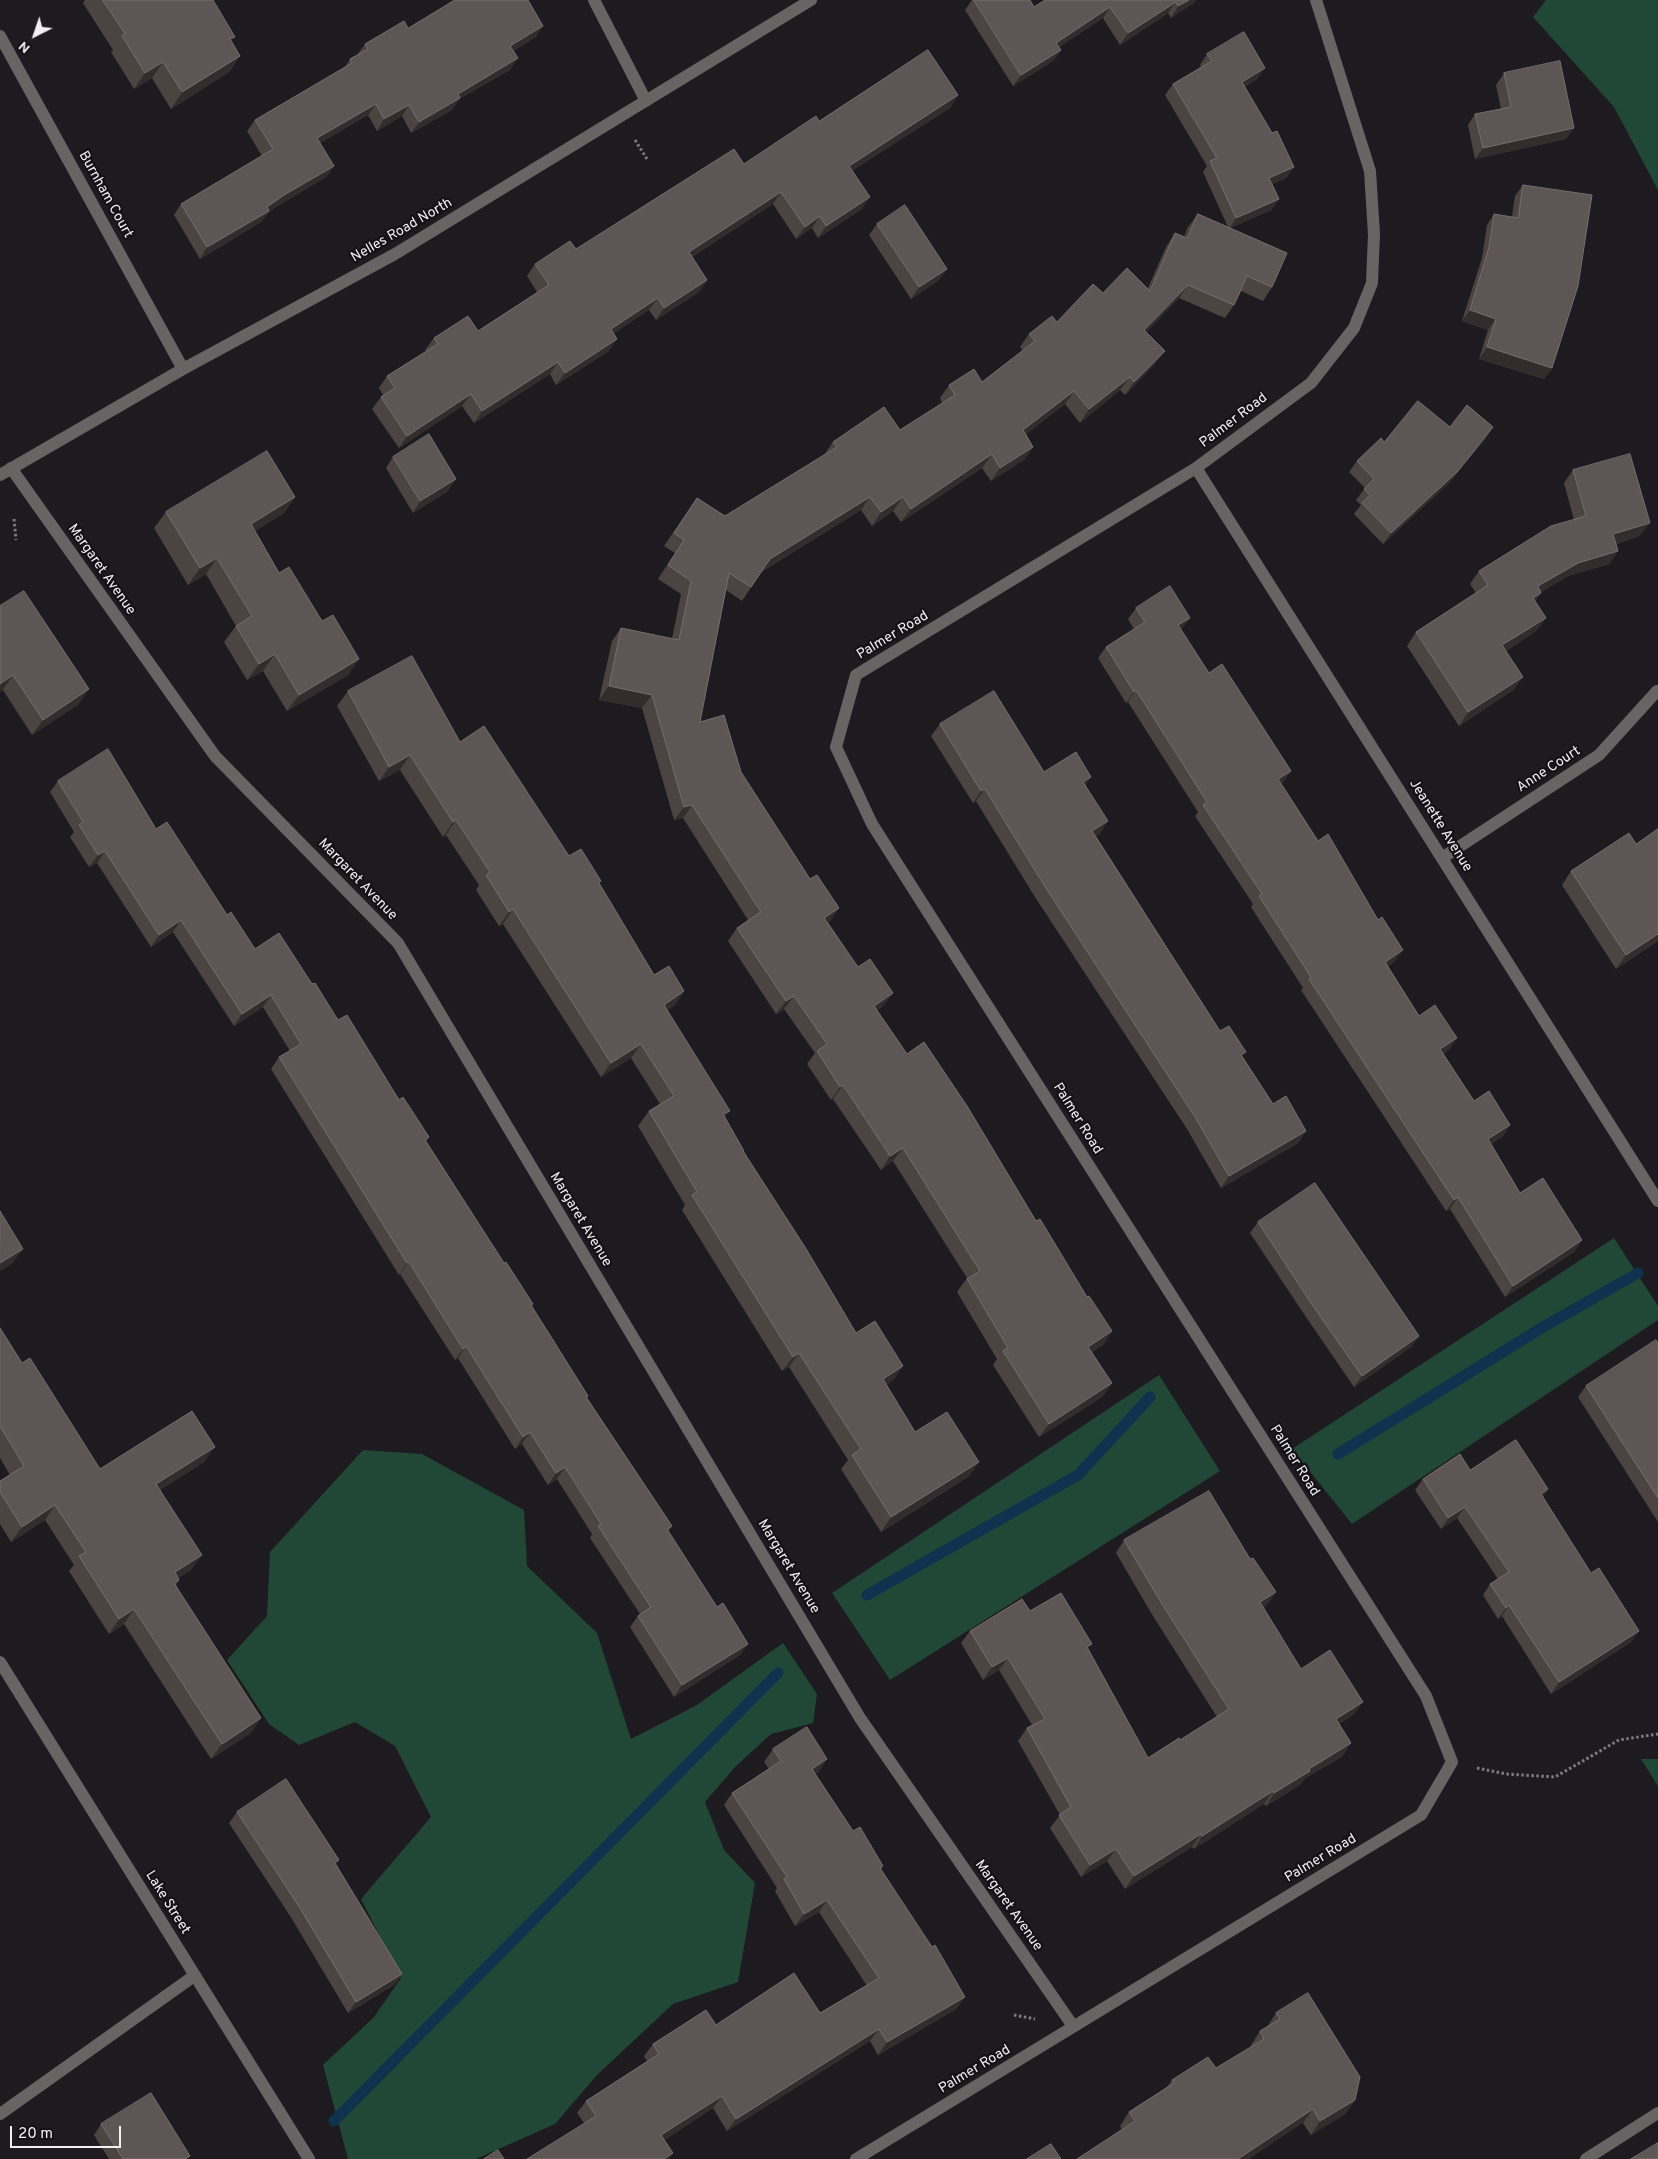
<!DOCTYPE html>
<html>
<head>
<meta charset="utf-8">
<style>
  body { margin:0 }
  #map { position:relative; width:1658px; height:2159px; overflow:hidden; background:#1e1b20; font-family:Overpass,sans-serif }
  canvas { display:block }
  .north { position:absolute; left:10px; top:10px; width:50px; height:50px; -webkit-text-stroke:4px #141217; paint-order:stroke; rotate:221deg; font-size:14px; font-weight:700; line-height:20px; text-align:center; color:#f2f0f4 }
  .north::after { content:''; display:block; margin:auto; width:18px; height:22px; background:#f2f0f4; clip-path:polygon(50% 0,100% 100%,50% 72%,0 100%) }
  .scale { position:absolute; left:10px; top:2126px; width:111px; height:22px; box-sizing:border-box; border:2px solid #f2f0f4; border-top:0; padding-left:6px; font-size:15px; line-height:18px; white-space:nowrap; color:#f2f0f4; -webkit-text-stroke:4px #141217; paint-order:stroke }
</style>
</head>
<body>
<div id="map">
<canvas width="1658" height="2159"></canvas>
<div class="north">N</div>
<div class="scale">20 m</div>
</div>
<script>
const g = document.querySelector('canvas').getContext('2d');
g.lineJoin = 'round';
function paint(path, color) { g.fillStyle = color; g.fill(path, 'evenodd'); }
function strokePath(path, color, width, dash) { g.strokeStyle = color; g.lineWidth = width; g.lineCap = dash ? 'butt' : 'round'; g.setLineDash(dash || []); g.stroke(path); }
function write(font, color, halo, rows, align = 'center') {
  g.font = font + ' Overpass,sans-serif'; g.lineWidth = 4.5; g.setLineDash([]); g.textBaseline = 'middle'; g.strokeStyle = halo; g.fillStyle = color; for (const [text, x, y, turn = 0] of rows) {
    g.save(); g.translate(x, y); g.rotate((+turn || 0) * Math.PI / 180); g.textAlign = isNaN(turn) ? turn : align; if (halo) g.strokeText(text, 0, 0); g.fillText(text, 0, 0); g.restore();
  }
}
paint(new Path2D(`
  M1546,0H1658V190L1614,107L1533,17Z
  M1614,1238L1658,1306V1320L1352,1524L1292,1449Z
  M1159,1375L1220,1471L890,1680L832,1593Z
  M363,1450L422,1454L524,1510L527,1566L597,1633L631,1739L697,1705L783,1643L817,1694L813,1723L771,1734L735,1767L705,1802L724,1850L755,1883L738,1982L673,2004L597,2075L555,2124L476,2159H348L323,2065L374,2017L401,1978L361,1899L431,1817L395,1746L355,1722L299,1745L269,1724L227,1660L267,1616L270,1552Z
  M1641,1759H1658V1786Z`), '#214736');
strokePath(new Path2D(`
  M1338,1454L1543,1327L1638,1273
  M867,1595L1078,1475L1150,1397
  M334,2121L778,1673`), '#0f334e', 11);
strokePath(new Path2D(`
  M635,140L647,159
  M14,519L16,540
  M1477,1768L1506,1774L1555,1777L1619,1740L1658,1734
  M1014,2015L1035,2019`), '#7e7b80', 3, [2.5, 2.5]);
strokePath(new Path2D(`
  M0,2114L194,1976
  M1586,2159L1658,2113`), '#686464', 12);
strokePath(new Path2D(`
  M594,0L646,101
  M0,36L183,369
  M11,468L215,756L398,943L860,1718L1073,2026
  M1196,468L1658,1201
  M0,475L183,369L395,254L811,0
  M1442,858L1599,755L1657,691
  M856,2159L1421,1815L1452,1762L1426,1696L872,824L836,747L856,675L1196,468L1311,383L1354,328L1372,283L1374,234L1370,171L1316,0`), '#686464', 12);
strokePath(new Path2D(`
  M0,1662L309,2159`), '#686464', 12);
paint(new Path2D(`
  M85,0H213L232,42L240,56L229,72L171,109L152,78L134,89L111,52L113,50L83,3Z
  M972,0H1030L1034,7L1195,2L1171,18L1168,13L1120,45L1103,18L1059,47L1061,50L1053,61L1013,86L965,10Z
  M408,28L536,37L513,51L510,70L459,99L452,110L411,133L402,116L377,131L368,115L320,143L334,166L326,177L276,207L269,212L261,222L200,259L174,215L181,204L262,156L247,131L255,120L344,68L350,59L357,55L365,44Z
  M1207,54L1257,79L1244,87L1272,133L1294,167L1286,178L1272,184L1279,199L1271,210L1230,228L1272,287L1263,301L1241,291L1234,305L1225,318L1179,298L1146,332L1155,364L1125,395L1120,390L1080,423L1065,404L1026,434L1033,447L1024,460L991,481L982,468L901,522L893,511L872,526L861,510L761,572L742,601L726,590L700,722L741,772L810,879L839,908L830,921L828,922L883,1006L877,1010L907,1054L1036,1221L1087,1297L1112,1331L1103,1345L1092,1352L1112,1383L1102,1397L1039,1437L993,1365L997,1359L957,1292L967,1278L893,1161L881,1170L833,1099L831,1100L807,1064L815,1053L784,1009L776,1014L728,941L737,928L748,920L683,818L674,820L642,708L599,700L612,641L621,628L672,639L681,594L658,579L675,553L664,546L697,498L725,516L824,455L833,442L900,430L942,403L940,398L949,385L982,382L1023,351L1020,347L1029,334L1057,322L1103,293L1148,288L1166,247L1175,233L1184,237L1188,227L1198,214L1228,227L1203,172L1207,166L1165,95L1173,84L1201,67L1200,65Z
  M1504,73L1574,128L1566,139L1475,159L1468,125L1475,114L1501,109L1496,85Z
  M958,95L950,108L853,170L862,209L818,238L812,228L796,239L773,204L692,257L707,280L699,292L656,320L649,310L614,333L609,351L556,385L550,374L474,423L462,406L399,448L372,409L381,397L383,395L379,388L387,376L426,351L425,350L434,338L478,331L537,292L527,276L535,264L576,249L744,164L819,121Z
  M1523,185L1552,368L1544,379L1479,359L1488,330L1462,321L1482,258L1487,225L1494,214L1512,217L1515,196Z
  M877,224L947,269L939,280L911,299L869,235Z
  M1450,427L1486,438L1449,483L1383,544L1354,514L1361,505L1356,500L1365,488L1349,472L1357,461L1384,442Z
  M393,457L448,491L413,513L386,468Z
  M1573,470L1640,536L1616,544L1618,551L1609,564L1568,576L1541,592L1535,602L1546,618L1536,631L1506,651L1523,677L1513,690L1459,726L1407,646L1416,632L1476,593L1470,584L1479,571L1574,520L1564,483Z
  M295,497L284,513L255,531L279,573L322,621L359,659L348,675L287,711L263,671L247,680L224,642L236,626L206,574L188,585L154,528L166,512Z
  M0,606L79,704L32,735L3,690L0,692Z
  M1136,608L1190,618L1181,629L1209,673L1291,771L1283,782L1281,783L1395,961L1388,966L1419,1016L1450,1049L1443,1054L1474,1101L1510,1125L1503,1136L1491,1144L1520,1193L1582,1240L1574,1252L1505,1297L1450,1209L1446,1211L1301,990L1303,988L1251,907L1253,904L1195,816L1198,812L1128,702L1126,703L1098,658L1106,647L1134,629L1128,619Z
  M348,691L460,742L569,856L599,884L654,975L684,991L674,1006L667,1010L725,1118L744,1151V1152L856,1333L903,1366L893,1380L886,1385L915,1432L979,1462L968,1477L881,1532L841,1469L848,1460L789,1367L782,1371L682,1210L685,1205L638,1126L649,1111L660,1104L631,1058L601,1077L503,924L499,926L476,890L479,885L446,835L443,837L400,770L379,781L337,706Z
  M940,724L1044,772L1086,785L1100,834L1096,836L1220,1031L1243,1057L1273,1104L1306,1131L1298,1143L1221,1188L1187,1129L1035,897L976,801L973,803L931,736Z
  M58,781L156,829L255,949L312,984L338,1020L429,1137L426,1141L504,1263L533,1304L531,1306L588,1396L587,1398L672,1526L668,1532L717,1607L748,1644L740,1655L674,1697L630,1627L638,1616L640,1614L590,1538L592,1534L557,1479L548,1485L522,1444L515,1449L458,1358L455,1360L400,1274L399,1275L271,1069L279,1057L290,1051L263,1007L234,1026L173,932L151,947L97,863L89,867L70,837L74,832L50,792Z
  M1658,829V941L1616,969L1562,885L1571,871L1636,844Z
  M1258,1222L1419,1336L1411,1347L1354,1387L1306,1317L1250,1233Z
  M0,1328L22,1363L100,1469L204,1462L160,1490L191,1570L178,1578L179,1580L176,1585L251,1733L211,1759L124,1624L109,1634L69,1571L74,1565L45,1520L11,1542L0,1524V1481L10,1475L0,1458Z
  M1658,1343V1522L1578,1397L1586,1386Z
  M1470,1470L1548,1489L1543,1497L1631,1642L1551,1694L1502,1616L1498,1619L1483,1595L1490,1584L1498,1579L1457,1518L1441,1529L1415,1490L1423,1479Z
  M1124,1540L1250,1559L1276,1592L1267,1605L1263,1608L1301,1669L1354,1714L1339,1724L1343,1756L1304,1779L1301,1784L1266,1806L1264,1804L1194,1849L1192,1847L1125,1889L1107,1861L1081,1877L1050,1828L1060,1815L1018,1741L1027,1728L1032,1725L999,1670L983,1680L961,1643L970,1631L1088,1650L1148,1758L1180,1740L1217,1717L1153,1616L1116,1553Z
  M773,1749L819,1772L815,1774L853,1831L883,1866L881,1870L965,1997L956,2009L878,2055L870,2041L727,2131L713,2108L664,2140L584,2123L577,2113L586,2101L647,2061L644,2056L653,2044L716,2025L820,2013L867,1986L819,1912L795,1926L775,1891L777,1888L724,1805L732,1793L769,1769L764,1762Z
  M237,1812L336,1865L402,1974L394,1985L348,2013L292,1919L229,1823Z
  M1276,2013L1355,2100L1345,2114L1311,2135L1303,2123L1122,2130L1120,2126L1129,2112L1167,2087L1172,2080L1216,2068L1252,2047L1251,2045L1260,2031L1267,2027Z
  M101,2124L190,2156L187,2159H109L94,2135Z`), '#4c4441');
paint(new Path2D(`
  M1189,0H1196L1195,2L1171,18L1178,6Z
  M1176,2L1168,13L1120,45L1128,33Z
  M1110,7L1103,18L1049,54L1056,43Z
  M543,26L536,37L502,57L510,46Z
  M1061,50L1053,61L1013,86L1021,75Z
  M240,56L229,72L171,109L182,92Z
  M518,58L510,70L459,99L452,110L411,133L419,122L458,94Z
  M163,62L152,78L134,89L145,73Z
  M1265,68L1257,79L1234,93L1242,82Z
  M958,95L950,108L841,178L849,166Z
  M376,104L368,115L310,149L317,138Z
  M409,105L402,116L377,131L384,119Z
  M1574,128L1566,139L1475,159L1483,148Z
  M334,166L326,177L276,207L269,212L261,222L200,259L207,247L284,195Z
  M1294,167L1286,178L1262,189L1269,178Z
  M781,192L773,204L681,264L689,252Z
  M870,197L862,209L818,238L826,226Z
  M1279,199L1271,210L1229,229L1236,218Z
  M820,216L812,228L796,239L805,227Z
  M947,269L939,280L911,299L919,287Z
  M707,280L699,292L656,320L664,308Z
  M1188,285L1179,298L1135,344L1144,330Z
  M658,298L649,310L602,341L611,329Z
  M1470,310L1496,319L1488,330L1462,321Z
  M617,339L609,351L556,385L565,373Z
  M1487,347L1552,368L1544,379L1479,359Z
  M1165,351L1155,364L1125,395L1134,382Z
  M558,362L550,374L474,423L482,411Z
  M1130,377L1120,390L1080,423L1089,409Z
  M1074,391L1065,404L1014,444L1023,430Z
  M471,394L462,406L399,448L407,436Z
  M1493,427L1486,438L1449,483L1383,544L1391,533Z
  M1033,447L1024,460L991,481L1000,468Z
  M992,454L982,468L901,522L911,509Z
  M456,479L448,491L413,513L420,501Z
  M295,497L284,513L239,541L251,524Z
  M870,497L861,510L760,572L770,559Z
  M903,497L893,511L872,526L881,512Z
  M1650,523L1640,536L1604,547L1613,534Z
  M1618,551L1609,564L1568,576L1528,599L1538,586L1578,563Z
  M217,558L206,574L188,585L200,568Z
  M1541,593L1532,606L1533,598Z
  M1190,618L1182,629L1170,636L1178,625Z
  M1546,618L1536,631L1493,659L1502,645Z
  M275,654L263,671L247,680L259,664Z
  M359,659L348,675L287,711L299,695Z
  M13,675L3,690L0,692V684Z
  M1523,677L1513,690L1459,726L1468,712Z
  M609,686L652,695L642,708L599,700Z
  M89,689L79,704L32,735L43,720Z
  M1136,690L1128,702L1126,703L1134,692Z
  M410,755L400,770L379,781L389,767Z
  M1291,771L1283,782L1271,790L1278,779Z
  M1091,777L1083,789V782Z
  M985,789L976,801L973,803L981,791Z
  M692,805L683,818L674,820L684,807Z
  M456,820L446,835L443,837L453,822Z
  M1108,821L1100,834L1084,843L1092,831Z
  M105,851L97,863L89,867L98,855Z
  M839,908L830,921L815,931L824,918Z
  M513,909L503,924L499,926L509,912Z
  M181,920L173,932L151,947L159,935Z
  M1658,934V941L1616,969L1626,955Z
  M1403,950L1395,961L1377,973L1385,962Z
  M684,991L674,1006L654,1019L664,1005Z
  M893,993L883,1006L865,1019L874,1006Z
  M271,995L263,1007L234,1026L242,1014Z
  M794,996L784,1009L776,1014L786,1001Z
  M1457,1038L1450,1049L1432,1060L1440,1049Z
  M641,1044L631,1058L601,1077L611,1063Z
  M843,1085L833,1099L831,1100L840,1087Z
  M730,1111L719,1125L723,1114Z
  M1510,1125L1503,1136L1481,1151L1488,1139Z
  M1306,1131L1298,1143L1221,1188L1229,1176Z
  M903,1148L893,1161L881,1170L890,1156Z
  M1458,1197L1450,1209L1446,1211L1454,1200Z
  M1582,1240L1574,1252L1505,1297L1513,1286Z
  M23,1249L12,1264L0,1271V1263Z
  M409,1262L400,1274L399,1275L407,1263Z
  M1112,1331L1103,1345L1079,1360L1088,1347Z
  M1419,1336L1411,1347L1354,1387L1362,1376Z
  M466,1346L458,1358L455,1360L463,1349Z
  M799,1353L789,1367L782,1371L793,1357Z
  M903,1366L893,1380L873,1394L883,1379Z
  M1112,1383L1102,1397L1039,1437L1049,1424Z
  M530,1432L522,1444L515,1449L523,1437Z
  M215,1447L204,1462L146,1499L156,1484Z
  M979,1462L968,1477L881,1532L891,1517Z
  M565,1467L557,1479L548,1485L556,1473Z
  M1548,1489L1541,1501V1494Z
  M55,1505L45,1520L11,1542L22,1527Z
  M1465,1507L1457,1518L1441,1529L1448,1518Z
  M202,1555L191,1570L164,1587L175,1572Z
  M1276,1592L1267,1605L1251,1615L1260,1602Z
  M1509,1605L1502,1616L1498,1619L1506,1608Z
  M134,1609L124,1624L109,1634L119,1619Z
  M1639,1631L1631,1642L1551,1694L1559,1682Z
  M748,1644L740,1655L674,1697L682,1685Z
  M1008,1658L999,1670L983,1680L992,1667Z
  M1363,1702L1354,1714L1327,1731L1336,1719Z
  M261,1718L251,1733L211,1759L222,1744Z
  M1351,1743L1343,1756L1304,1779L1301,1784L1266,1806L1274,1793L1309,1769Z
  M827,1759L819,1772L803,1782L812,1769Z
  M1273,1791L1264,1804L1194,1849L1202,1836Z
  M1201,1834L1192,1847L1125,1889L1134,1876Z
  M1116,1849L1107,1861L1081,1877L1090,1865Z
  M827,1900L819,1912L795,1926L804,1914Z
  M402,1974L394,1985L348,2013L356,2002Z
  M965,1997L956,2009L878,2055L887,2042Z
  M879,2029L870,2041L727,2131L736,2119Z
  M722,2096L713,2108L653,2148L661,2135Z
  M1355,2100L1345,2114L1311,2135L1320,2121Z
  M1313,2109L1303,2123L1249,2159H1238Z
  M673,2153L669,2159H664Z`), '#322c2c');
const building = new Path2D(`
  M103,0H213L235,37L230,39L240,56L182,92L163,62L145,73L122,36L125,34Z
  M455,0H528L543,26L510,46L518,58L458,94L460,98L419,122L409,105L384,119L376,104L317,138L334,166L284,195L267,207L269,211L207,247L181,204L273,149L255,120L352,63L350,59L368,49L365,44L404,21L408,28Z
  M974,0H1030L1034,7L1045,0H1189L1178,6L1176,2L1128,33L1110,7L1056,43L1061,50L1021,75Z
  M1244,32L1265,68L1242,82L1272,133L1277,131L1294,167L1269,178L1279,199L1236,218L1210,161L1217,158L1173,84L1212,61L1207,54Z
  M928,50L958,95L849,166L870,197L826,226L820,216L805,227L781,192L689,252L707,280L664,308L658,298L611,329L617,339L565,373L558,362L482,411L471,394L407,436L381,397L395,388L387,376L438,344L434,338L468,316L478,331L549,285L535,264L570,241L576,249L734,149L744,164L816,116L819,121Z
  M1560,61L1574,128L1483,148L1475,114L1511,107L1504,73Z
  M1523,185L1592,195L1578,286L1552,368L1487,347L1496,319L1470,310L1489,247L1494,214L1518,218Z
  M905,205L947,269L919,287L877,224Z
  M1198,214L1287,253L1272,287L1247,276L1234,305L1188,285L1144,330L1165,351L1134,382L1130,377L1089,409L1074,391L1023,430L1033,447L1000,468L992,454L911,509L903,497L881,512L870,497L770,559L751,587L729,573L700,722L724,715L741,772L810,879L817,875L839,908L824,918L858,967L870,959L893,993L874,1006L907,1054L924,1042L967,1106L1036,1221L1040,1219L1087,1297L1089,1296L1112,1331L1088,1347L1112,1383L1049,1424L1003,1351L1008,1348L967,1279L980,1271L903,1148L890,1156L843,1085L840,1087L817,1051L827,1044L794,996L786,1001L737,928L761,912L692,805L684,807L652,695L609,686L621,628L679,640L691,581L668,565L684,540L674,533L697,498L725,516L837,447L833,442L884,407L900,430L955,395L949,385L974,369L982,382L1035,341L1029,334L1052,316L1057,322L1093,284L1103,293L1127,268L1150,291L1175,233L1187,238Z
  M1418,401L1450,427L1467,405L1493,427L1457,472L1391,533L1362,503L1370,495L1364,489L1374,479L1357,461L1381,438L1384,442Z
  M429,434L456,479L420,501L393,457Z
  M267,451L295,497L251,524L279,573L289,567L322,621L333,615L359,659L299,695L275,654L259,664L236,626L252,616L217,558L200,568L166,512Z
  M1630,454L1650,523L1613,534L1618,551L1578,563L1538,586L1541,593L1533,598L1546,618L1502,645L1523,677L1468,712L1416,632L1488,585L1479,571L1551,526L1586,516L1573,470Z
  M1170,586L1190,618L1178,625L1209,673L1222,664L1291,771L1278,779L1318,841L1328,834L1378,920L1382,917L1403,950L1385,962L1419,1016L1435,1005L1457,1038L1440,1049L1474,1101L1489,1091L1510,1125L1488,1139L1520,1193L1543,1178L1582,1240L1513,1286L1458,1197L1454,1200L1309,979L1311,977L1259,896L1262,894L1203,805L1207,802L1136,690L1134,692L1106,647L1145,622L1136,608Z
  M24,591L89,689L43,720L13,675L0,684V606Z
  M412,656L460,742L484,726L569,856L581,849L601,881L599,883L654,975L669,966L684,991L664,1005L730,1111L723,1114L744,1151H743L805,1247L856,1333L875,1321L903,1366L883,1379L915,1432L947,1412L979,1462L891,1517L852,1455L861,1449L799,1353L793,1357L692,1195L697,1192L649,1111L674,1096L641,1044L611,1063L513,909L509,912L486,875L490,872L456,820L453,822L410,755L389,767L348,691Z
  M994,691L1044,772L1076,752L1091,777L1083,782L1108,821L1092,831L1220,1031L1229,1026L1246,1052L1241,1055L1273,1104L1286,1096L1306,1131L1229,1176L1195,1117L1044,885L985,789L981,791L940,724Z
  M108,749L156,829L167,822L227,915L231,912L255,949L279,933L312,984L315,983L338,1020L347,1015L399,1100L403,1097L429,1137L425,1140L504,1263L506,1262L533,1304L531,1305L588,1396L586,1397L672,1526L667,1529L717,1607L723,1603L748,1644L682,1685L638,1616L651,1607L598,1526L601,1524L565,1467L556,1473L530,1432L523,1437L466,1346L463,1349L409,1262L407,1263L279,1057L301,1044L271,995L242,1014L181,920L159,935L105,851L98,855L79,825L83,822L58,781Z
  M1658,829V934L1626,955L1571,871L1629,833L1636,844Z
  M1315,1183L1419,1336L1362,1376L1313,1306L1258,1222Z
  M0,1211L23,1249L0,1263Z
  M0,1328L22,1363L30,1358L100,1469L192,1411L215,1447L156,1484L202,1555L175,1572L179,1580L174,1583L261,1718L222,1744L134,1609L119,1619L79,1556L86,1552L55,1505L22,1527L0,1492V1481L24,1466L0,1426Z
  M1656,1340L1658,1343V1498L1586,1386Z
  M1516,1440L1548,1489L1541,1494L1591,1573L1599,1568L1639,1631L1559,1682L1509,1605L1506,1608L1490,1584L1509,1572L1465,1507L1448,1518L1423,1479L1460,1454L1470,1470Z
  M1209,1491L1250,1559L1253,1558L1276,1592L1260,1602L1301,1669L1330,1650L1363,1702L1336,1719L1351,1743L1309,1769L1310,1771L1274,1793L1273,1791L1202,1836L1201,1834L1134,1876L1116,1849L1090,1865L1059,1815L1071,1807L1027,1728L1045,1719L1008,1658L992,1667L970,1631L1022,1599L1030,1611L1061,1593L1092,1644L1087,1647L1148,1758L1179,1738L1180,1740L1229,1709L1162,1604L1124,1540Z
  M807,1727L827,1759L812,1769L853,1831L860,1827L883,1866L880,1868L932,1947L935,1945L965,1997L887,2042L879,2029L736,2119L722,2096L661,2135L673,2153L664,2159H527L596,2116L586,2101L659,2054L653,2044L706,2010L716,2025L794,1973L820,2013L879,1978L827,1900L804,1914L784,1879L787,1877L732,1793L781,1761L773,1749Z
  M286,1779L339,1860L335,1863L402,1974L356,2002L300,1908L237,1812Z
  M1308,1993L1360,2077L1355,2100L1320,2121L1313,2109L1238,2159H1077L1135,2121L1129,2112L1174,2083L1172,2080L1208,2057L1216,2068L1264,2039L1260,2031L1280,2019L1276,2013Z
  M151,2093L190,2156L184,2159H123L101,2124Z
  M1658,2143V2159H1631Z
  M1051,2144L1061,2159H1027Z
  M498,2150L504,2159H484Z`);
paint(building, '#5d5655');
strokePath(building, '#756e6e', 1);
write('14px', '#f2f0f4', '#141217', [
  ["Burnham Court",105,195,61],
  ["Nelles Road North",402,231,-30],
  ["Palmer Road",1234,421,-37],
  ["Margaret Avenue",101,570,55],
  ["Palmer Road",893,636,-31],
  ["Anne Court",1549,770,-33],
  ["Jeanette Avenue",1440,826,58],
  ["Margaret Avenue",357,880,46],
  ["Palmer Road",1077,1119,58],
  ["Margaret Avenue",580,1220,59],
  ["Palmer Road",1294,1461,58],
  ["Margaret Avenue",788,1567,59],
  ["Palmer Road",1321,1859,-31],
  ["Lake Street",167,1903,58],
  ["Margaret Avenue",1008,1906,55],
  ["Palmer Road",975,2070,-31]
]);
</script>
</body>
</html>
